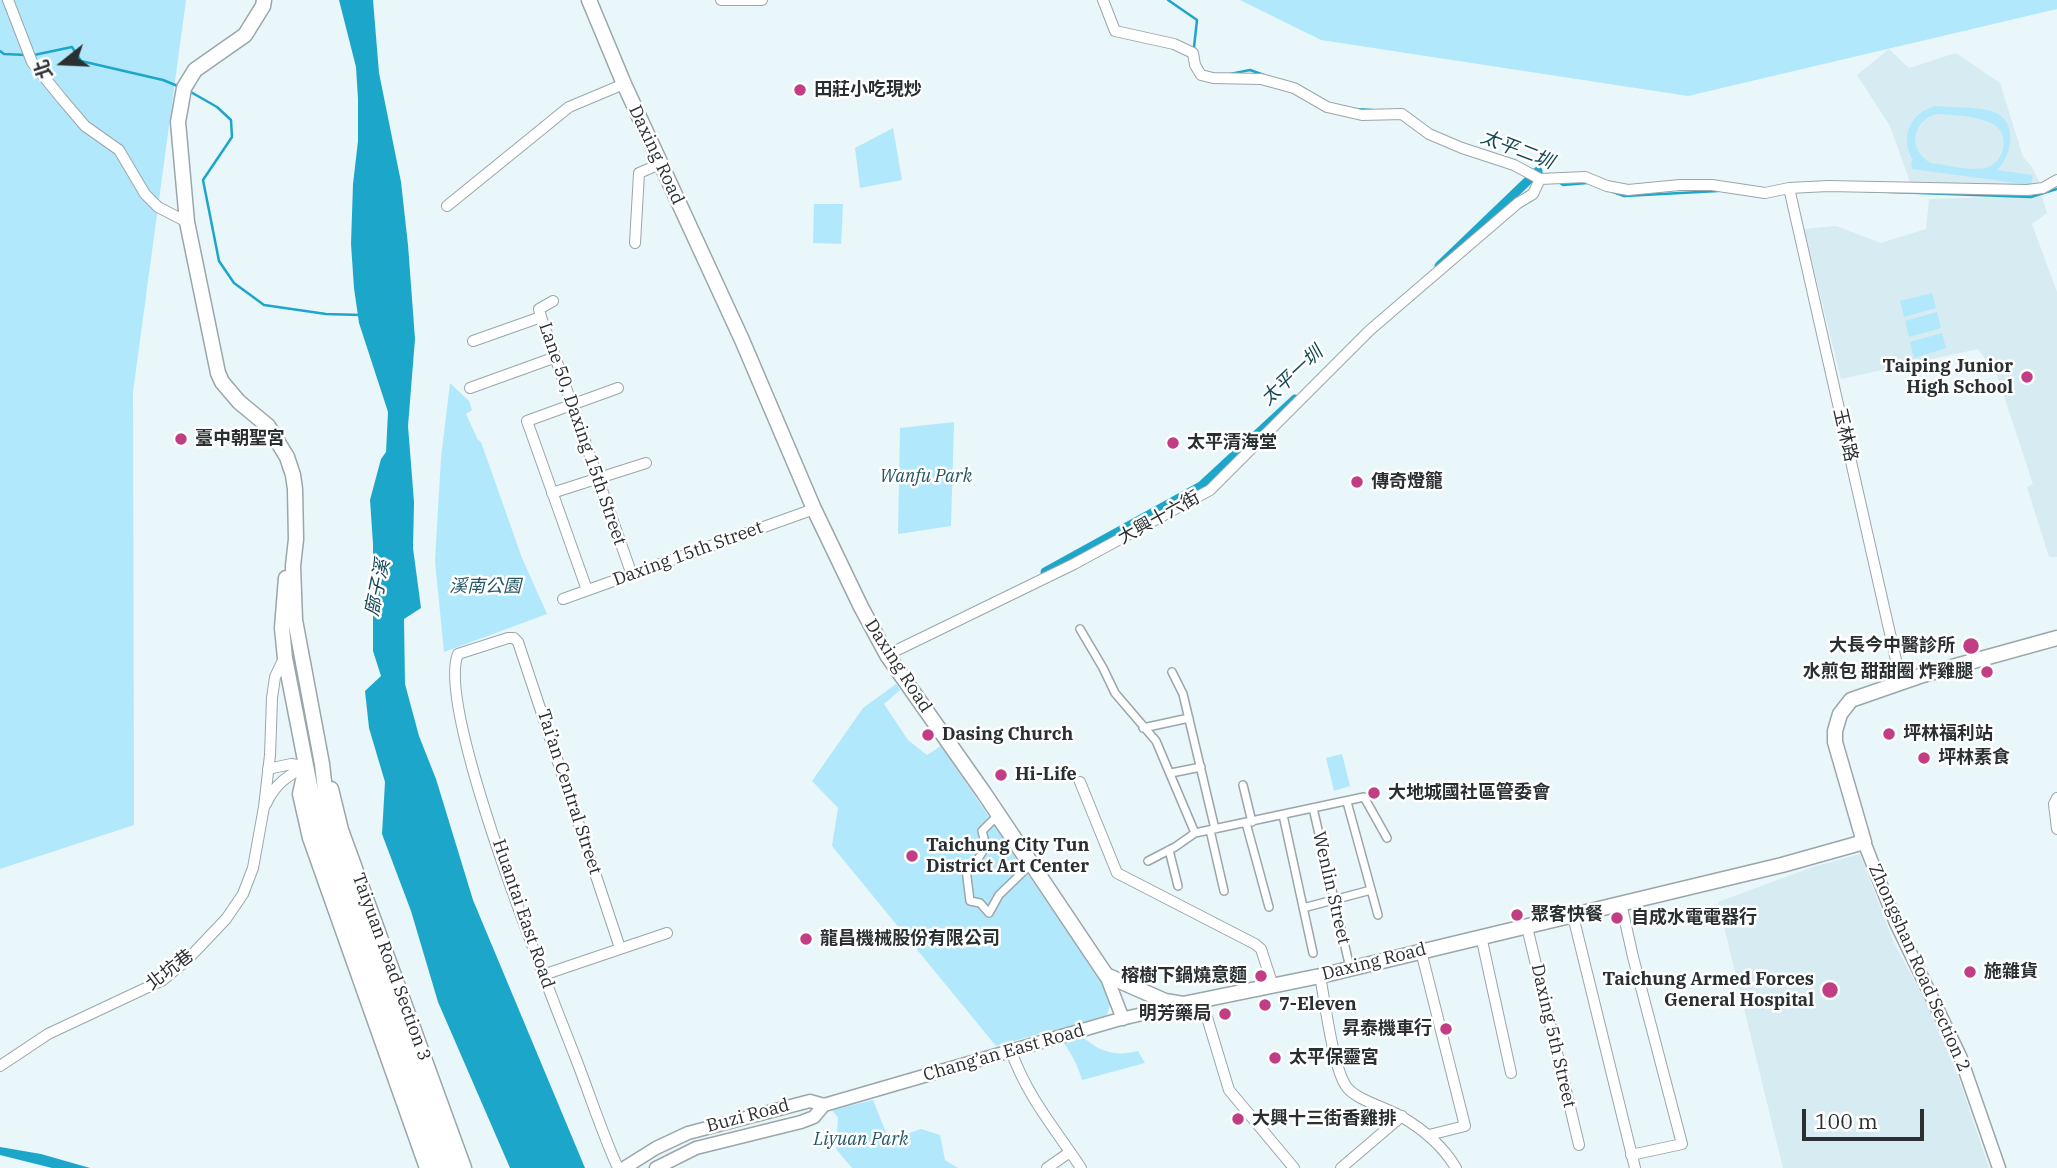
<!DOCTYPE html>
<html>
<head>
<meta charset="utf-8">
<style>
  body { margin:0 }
  #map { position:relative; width:2057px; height:1168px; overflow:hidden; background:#e9f6fa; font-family:"IBM Plex Serif","Noto Sans TC",serif }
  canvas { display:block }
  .north { position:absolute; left:28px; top:28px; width:70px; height:70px; -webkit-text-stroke:5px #fff; paint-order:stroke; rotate:252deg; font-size:19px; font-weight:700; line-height:28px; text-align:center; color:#2a2f31 }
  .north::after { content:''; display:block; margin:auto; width:24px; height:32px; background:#2a2f31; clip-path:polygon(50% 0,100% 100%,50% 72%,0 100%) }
  .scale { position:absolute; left:1802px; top:1109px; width:122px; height:32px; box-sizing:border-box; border:4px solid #2a2f31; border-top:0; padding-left:9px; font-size:21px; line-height:24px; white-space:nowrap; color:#2a2f31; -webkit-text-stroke:5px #fff; paint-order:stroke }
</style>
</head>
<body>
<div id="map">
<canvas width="2057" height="1168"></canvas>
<div class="north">北</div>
<div class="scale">100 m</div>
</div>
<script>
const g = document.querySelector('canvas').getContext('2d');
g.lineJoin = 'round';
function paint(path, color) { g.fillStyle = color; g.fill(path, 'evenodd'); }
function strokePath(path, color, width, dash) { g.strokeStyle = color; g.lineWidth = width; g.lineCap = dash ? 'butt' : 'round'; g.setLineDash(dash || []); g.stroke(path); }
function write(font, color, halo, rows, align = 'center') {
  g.font = font + ' "IBM Plex Serif","Noto Sans TC",serif'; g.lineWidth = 5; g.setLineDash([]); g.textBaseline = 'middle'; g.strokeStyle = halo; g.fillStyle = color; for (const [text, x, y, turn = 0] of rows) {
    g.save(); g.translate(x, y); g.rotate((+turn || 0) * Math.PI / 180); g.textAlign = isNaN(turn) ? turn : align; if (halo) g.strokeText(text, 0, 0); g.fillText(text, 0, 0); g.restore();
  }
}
paint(new Path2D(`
  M1889,49L1909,68L1956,53L2000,83L2023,157L2032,167L2040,184L2028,187L1910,182L1890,126L1857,75Z
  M2042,196L2047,213L2032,224L2057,292V557H2049L2027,487L2033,484L1997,375L1978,349L1841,379L1804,229L1836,226L1881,243L1926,229L1929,199Z
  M1860,854L1893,941L1945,1038L1989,1168H1783L1718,902L1813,867Z`), '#d6ebf2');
paint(new Path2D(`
  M0,0H186L133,392L134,825L0,869Z
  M1240,0H2057V9L1688,96L1321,40Z
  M1936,106C1953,108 1974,106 1991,111C2019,119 2013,155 1997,170L2033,175L2031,185L1912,169L1911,162L1913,160C1899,138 1910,112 1936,106ZM1936,114C1958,116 2011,114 2003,149C2001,158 1994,166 1985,168C1969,171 1947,165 1931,163C1907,150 1912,121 1936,114Z
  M893,128L902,180L860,188L855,148Z
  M814,204H843L841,244L813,243Z
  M1932,293L1936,308L1904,317L1900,301Z
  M1937,312L1941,328L1909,337L1905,321Z
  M1942,333L1946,348L1914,358L1910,342Z
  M450,383L469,401L472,410L466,414L478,440L481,442L522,558L547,614L444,652L435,561L441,458Z
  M954,422L951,526L898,534L900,428Z
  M896,684L900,690L884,704L908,740L927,755L941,746L1112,998L1107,1015L1070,1026C1093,1046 1106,1059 1138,1051L1145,1063L1082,1080C1076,1059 1067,1046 1053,1030L996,1046L832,846L838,808L812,781L863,708Z
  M1342,754L1350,786L1334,791L1326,758Z
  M873,1100L889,1140L921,1129L940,1135L945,1160L958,1168H852L836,1149L838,1118L832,1110Z`), '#b2e8fb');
paint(new Path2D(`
  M339,0H373L379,73L401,182L408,245L415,339L408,426L414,502L413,548L421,608L404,619L405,684L419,736L436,779L473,900L585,1168H510L438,1002L411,911L382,834L385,782L369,728L365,691L381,676L373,651V544L370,500L381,459L386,452L388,412L359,323L354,288L351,244L353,184L358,141V99L356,67Z
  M0,1147L41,1154L90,1168H52L0,1155Z`), '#1ca7ca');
strokePath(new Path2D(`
  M1168,0L1197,20L1194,47L1196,51
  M0,51L4,54L27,55
  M34,55L72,47L81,61L163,80L180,87
  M1230,74L1250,70L1264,75
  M189,91L217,107L231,120L232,137L203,180L219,261L234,283L264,305L326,314L361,315
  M1354,109L1372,110
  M1528,168L1545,175
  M1557,181L1563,185L1587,183
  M1864,191L2031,197L2057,189
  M1613,192L1624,196L1718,191`), '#1ca7ca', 2.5);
strokePath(new Path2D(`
  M1439,266L1538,171
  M1045,572L1201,486L1295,399`), '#1ca7ca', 9);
const pedestrian = new Path2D(`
  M1080,629L1103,668L1115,693L1156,741L1195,833
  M1172,672L1183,694L1215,829
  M1143,728L1189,718
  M1171,773L1201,767
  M1243,785L1252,822
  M1347,802L1378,915
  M1313,808L1350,968
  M1283,815L1313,953
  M995,818L1028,867L999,895L989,913L980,903L970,901L966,869L978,859L986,846L982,831Z
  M1246,823L1269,907
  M1210,830L1224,891
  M1169,850L1178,886
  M1148,861L1175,847L1195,833L1364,797L1387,838
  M1303,908L1371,890`);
const minor = new Path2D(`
  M8,0L32,62L62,99L85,126L119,150L145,194L158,207L187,222
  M721,0H762
  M1103,0L1115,31L1174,44L1193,53L1195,65L1201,75L1213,78L1261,79L1294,88L1327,107L1362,115L1402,114L1429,134L1462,148L1514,165L1540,179
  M1540,179L1585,177L1607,186L1628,190L1680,185H1712L1765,193L1789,188L1828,186L2027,190L2043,188L2057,180
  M1789,188L1901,682
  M447,206L569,107L624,84
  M635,243L639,173L660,164
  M553,301L539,309L541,317L632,575
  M473,341L541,317
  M470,388L556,357
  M552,493L646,463
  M587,590L527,421L618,388
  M563,599L814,509
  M887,655L1074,564L1210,490L1370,330L1518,203L1533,194L1540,179
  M268,769L291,764L305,766
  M1080,782L1117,873L1255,944L1261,949L1273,986
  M2057,798L2054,804L2057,829
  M266,804C275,784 287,776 306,766
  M1621,903L1633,957L1682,1144L1631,1155
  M1573,916L1635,1168
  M1527,927L1579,1145
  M1481,936L1511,1073
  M1421,951L1465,1126L1429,1135
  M543,975L667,933
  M1320,976C1325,1002 1333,1067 1346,1086C1355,1100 1388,1108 1402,1117C1424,1130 1443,1146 1456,1168
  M1202,1001L1229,1090L1294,1168
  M1011,1051C1028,1098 1054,1127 1081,1168
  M0,1066L48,1034L163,980L187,960L226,919L243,894L253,868L264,807L270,755L272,698L275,677L284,658
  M618,1168C602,1133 590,1095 576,1059C550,992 435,709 458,654L508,638H514L518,642L620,948
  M1047,1168L1070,1152
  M1341,1168L1402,1116`);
const tertiary = new Path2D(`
  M1864,842L1896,923L1960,1056L1999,1168
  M1106,975L1123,1019
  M824,1105L1117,1020L1180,1005
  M624,1168L656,1148L688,1133L810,1101L824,1105
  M656,1168L696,1148L801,1122L814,1117L824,1105`);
const secondary = new Path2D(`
  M264,0L263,6L245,35L195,70L184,88L178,122L187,222L218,373L222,382L239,402L268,426L287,457L293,475L295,489L296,539L293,566L295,620L322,764L330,834L451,1168
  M589,0L624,84L742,340L814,509L861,607L887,655L984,793L1106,975L1165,1001L1183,1004L1320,976L1782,865L1864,842L1835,742V731L1840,714L1851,700L1923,675L2057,638
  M286,578L282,628L285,658L320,837L439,1168
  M305,771L300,794L310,838L427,1168
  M331,789L341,830L464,1168`);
strokePath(pedestrian, '#9aa6aa', 10);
strokePath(minor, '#9aa6aa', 12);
strokePath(tertiary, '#9aa6aa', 15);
strokePath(secondary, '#9aa6aa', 17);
strokePath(pedestrian, '#fff', 7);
strokePath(minor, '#fff', 10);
strokePath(tertiary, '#fff', 12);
strokePath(secondary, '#fff', 14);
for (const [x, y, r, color] of [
  [800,90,7,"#c13e85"],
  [2027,377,7,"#c13e85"],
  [181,439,7,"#c13e85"],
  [1173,443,7,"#c13e85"],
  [1357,482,7,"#c13e85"],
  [1971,646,9,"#c13e85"],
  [1987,672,7,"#c13e85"],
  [1889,734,7,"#c13e85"],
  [928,735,7,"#c13e85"],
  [1924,758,7,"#c13e85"],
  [1001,775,7,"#c13e85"],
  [1374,793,7,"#c13e85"],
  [912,856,7,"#c13e85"],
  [1517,915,7,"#c13e85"],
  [1617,918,7,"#c13e85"],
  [806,939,7,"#c13e85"],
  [1970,972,7,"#c13e85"],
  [1261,976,7,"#c13e85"],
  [1830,990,9,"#c13e85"],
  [1265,1005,7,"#c13e85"],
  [1225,1014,7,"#c13e85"],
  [1446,1029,7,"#c13e85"],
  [1275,1058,7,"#c13e85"],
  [1238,1119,7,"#c13e85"]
]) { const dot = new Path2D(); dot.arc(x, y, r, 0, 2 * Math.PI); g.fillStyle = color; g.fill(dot); strokePath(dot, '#fff', 2.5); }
write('bold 18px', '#2a2f31', '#fff', [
  ["田莊小吃現炒",814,90],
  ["Taiping Junior",2013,367,"right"],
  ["High School",2013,388,"right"],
  ["臺中朝聖宮",195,439],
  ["太平清海堂",1187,443],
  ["傳奇燈籠",1371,482],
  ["大長今中醫診所",1955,646,"right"],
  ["水煎包 甜甜圈 炸雞腿",1973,672,"right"],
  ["坪林福利站",1903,734],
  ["Dasing Church",942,735],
  ["坪林素食",1938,758],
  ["Hi-Life",1015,775],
  ["大地城國社區管委會",1388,793],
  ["Taichung City Tun",926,846],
  ["District Art Center",926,867],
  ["聚客快餐",1531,915],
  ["自成水電電器行",1631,918],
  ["龍昌機械股份有限公司",820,939],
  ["施雜貨",1984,972],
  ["榕樹下鍋燒意麵",1247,976,"right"],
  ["Taichung Armed Forces",1814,980,"right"],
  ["General Hospital",1814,1001,"right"],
  ["7-Eleven",1279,1005],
  ["明芳藥局",1211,1014,"right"],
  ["昇泰機車行",1432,1029,"right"],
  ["太平保靈宮",1289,1058],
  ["大興十三街香雞排",1252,1119]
], 'left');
write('18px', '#2a2f31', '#fff', [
  ["Daxing Road",656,155,65],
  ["Lane 50, Daxing 15th Street",582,434,71],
  ["玉林路",1845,435,77],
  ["大興十六街",1159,518,-29],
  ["Daxing 15th Street",688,554,-20],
  ["Daxing Road",898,666,57],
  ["Tai’an Central Street",569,792,72],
  ["Wenlin Street",1331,888,77],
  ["Huantai East Road",523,914,71],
  ["Daxing Road",1374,962,-14],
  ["Taiyuan Road Section 3",391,967,70],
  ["Zhongshan Road Section 2",1919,968,66],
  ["北坑巷",170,970,-37],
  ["Daxing 5th Street",1553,1036,77],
  ["Chang’an East Road",1004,1053,-16],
  ["Buzi Road",748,1116,-15]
]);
write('italic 18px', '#245766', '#fff', [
  ["Wanfu Park",926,477],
  ["溪南公園",485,587],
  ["Liyuan Park",861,1140]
]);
write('italic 19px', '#154a59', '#fff', [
  ["太平二圳",1517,150,21],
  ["太平一圳",1292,376,-43],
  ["廍子溪",378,588,-78]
]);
</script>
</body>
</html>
